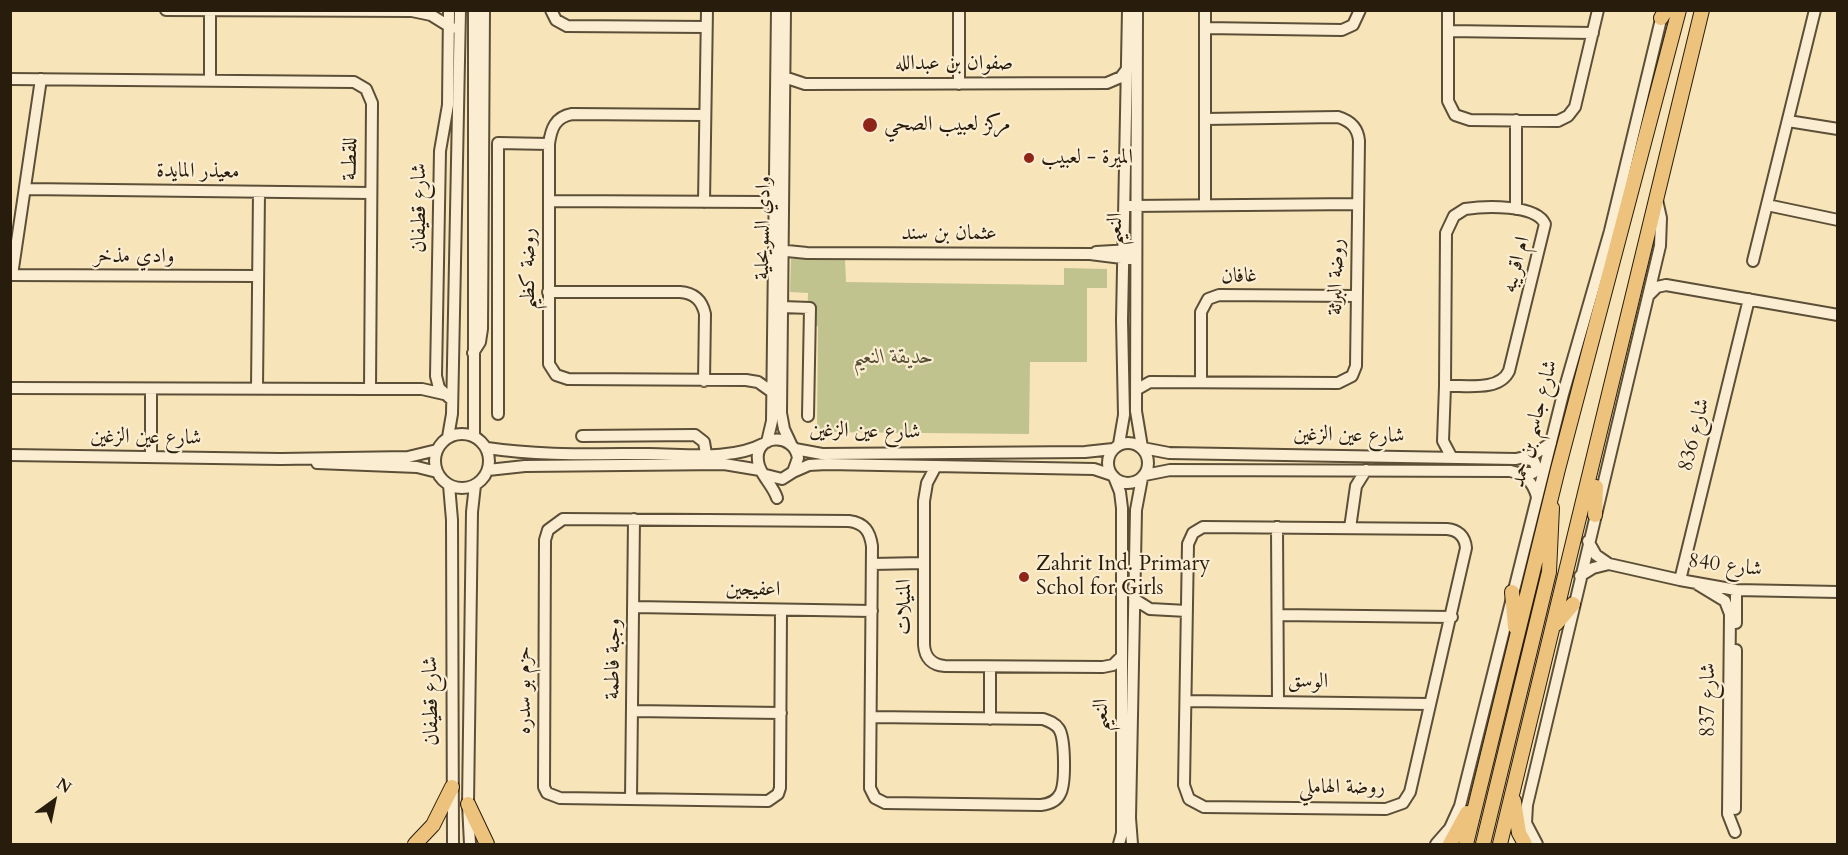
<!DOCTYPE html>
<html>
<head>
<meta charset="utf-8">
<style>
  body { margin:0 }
  #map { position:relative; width:1848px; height:855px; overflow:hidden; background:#f8e4b9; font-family:Cardo,serif }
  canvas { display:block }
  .frame { position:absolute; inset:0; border:12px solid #281d0d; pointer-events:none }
  .north { position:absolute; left:24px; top:771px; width:60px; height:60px; -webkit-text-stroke:4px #faedd2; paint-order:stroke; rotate:33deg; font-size:16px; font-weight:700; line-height:24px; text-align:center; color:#281d0d }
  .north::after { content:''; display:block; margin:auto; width:21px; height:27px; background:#281d0d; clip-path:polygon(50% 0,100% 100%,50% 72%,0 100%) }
</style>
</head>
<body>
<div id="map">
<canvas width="1848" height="855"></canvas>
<div class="frame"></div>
<div class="north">N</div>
</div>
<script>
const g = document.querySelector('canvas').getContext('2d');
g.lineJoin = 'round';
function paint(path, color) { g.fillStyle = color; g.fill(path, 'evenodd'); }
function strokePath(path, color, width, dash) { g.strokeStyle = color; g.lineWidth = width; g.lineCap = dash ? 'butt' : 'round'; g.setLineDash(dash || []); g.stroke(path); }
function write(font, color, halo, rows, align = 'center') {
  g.font = font + ' Cardo,Amiri,serif'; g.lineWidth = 4.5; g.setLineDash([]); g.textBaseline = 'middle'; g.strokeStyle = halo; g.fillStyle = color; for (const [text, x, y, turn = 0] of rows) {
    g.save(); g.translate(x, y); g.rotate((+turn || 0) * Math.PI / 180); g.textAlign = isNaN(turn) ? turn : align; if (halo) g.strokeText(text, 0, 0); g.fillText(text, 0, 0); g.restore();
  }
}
paint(new Path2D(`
  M791,259H845L846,282L1064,285V268L1107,269V288H1087V362H1030L1029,434L817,432L818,326H807L808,293L790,292Z`), '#c0c38e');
const minor = new Path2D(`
  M166,10L412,11L431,15L452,28
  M449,10L448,105L440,151L436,376L439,388L452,400
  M474,10V436
  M551,10L556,20L567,26L706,27
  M785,10L781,413L784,429L791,444
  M1137,10L1136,411L1142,447
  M1448,10V101L1455,115L1470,120L1558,121L1568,116L1575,107L1598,10
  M1205,28L1342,30L1353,25L1360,10
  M1448,31L1593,33
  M781,76L805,84L1107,83L1121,77L1127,69
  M10,79L354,82L366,89L372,103L370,389L10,388
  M210,80V11
  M959,84V10
  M704,115L572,114C555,117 551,129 549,144V364L556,375L568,379L746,380L758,382L772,392
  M1788,121L1838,129
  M26,189L370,193
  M549,201L762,202L782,198
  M704,202L707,10
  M1205,204V10
  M1767,205L1838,220
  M1130,206L1358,204
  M1465,209C1485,206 1536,204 1545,224L1509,371C1499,392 1465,385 1445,386L1446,233L1454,216Z
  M1516,209V120
  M777,250L807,253L1090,254L1130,259
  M1096,252L1131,250
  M1753,261L1815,10
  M10,275L258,276
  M12,275L41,79
  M548,292H680C694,293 702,300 705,314L704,381
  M1649,295L1657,287L1666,285L1838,315
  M782,307L810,308L808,416
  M473,353L480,342L482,329L484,10
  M1201,381V312L1208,299L1219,295L1356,296
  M1445,386L1443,441L1452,458
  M257,388L259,192
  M370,389H422L444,394
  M1136,390L1150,382L1338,383L1352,376L1356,366L1359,141C1358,128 1351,121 1338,117L1205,119
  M498,414V143L549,144
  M435 461a27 27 0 1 1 54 0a27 27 0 1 1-54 0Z
  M582,436L695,435L704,442L706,454
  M448,437L452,414L460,10
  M767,442L772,421L777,10
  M1108 463a20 20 0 1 1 40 0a20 20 0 1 1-40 0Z
  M1119,444L1124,415L1122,320L1128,10
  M487,448C540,456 594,454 649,454C684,454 731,461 763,444
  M1143,448L1169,453L1516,459L1533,455L1551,443
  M795,449L822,454L1085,452L1113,449
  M10,455L281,459L408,457L437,450
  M151,457V389
  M317,463L417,467L437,472
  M936,466L927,483L924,501V645C925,658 932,665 945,666L1103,667L1113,665L1121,657
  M488,470L525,466L724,464L760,470
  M793,472L809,465L827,464L1094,469L1112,475
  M1521,473H1533L1537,469L1534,461L1523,458
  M766,475L782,479L793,472L798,458C794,432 754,434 758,461C759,474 773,485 777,498
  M1145,475L1170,470L1510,471C1525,474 1533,482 1537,497
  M1114,477L1120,492L1122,508V833L1119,844
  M449,485L452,520L453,844
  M1203,527L1447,529C1458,530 1465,536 1466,548L1410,792L1403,803L1386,809L1204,807L1189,799L1184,785L1188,544L1193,533Z
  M1277,527L1278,702
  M1350,528L1356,486L1366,470
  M1588,541L1596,555L1609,564L1680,580L1736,590L1838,592
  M872,564L924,563
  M1580,576L1593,568L1609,564
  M1680,580L1749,299
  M1697,584L1725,601L1730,614L1728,814L1735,832
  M1134,599L1150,609L1187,611
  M634,607L872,611
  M781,610L780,788L778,794L768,801L560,798L547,793L544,787L545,540L548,530L563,519L849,521C865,523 870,532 872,546L870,788L875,798L885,803L1041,805C1049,804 1056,802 1060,794C1066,784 1065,738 1059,729C1055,723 1049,721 1043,719L871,717
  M1278,615L1452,617
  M1736,623V590
  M990,667V719
  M1186,701L1430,704
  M633,711L781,713
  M631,799L634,519
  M1735,809L1736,650
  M470,844L468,804L472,512L475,485
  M1132,844L1130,818L1136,510L1142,478
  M1436,844L1450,828L1460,806L1563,394L1610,231L1663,11
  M1537,844L1526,823L1527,805L1660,246L1661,218L1657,200`);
const major = new Path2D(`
  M1661,18L1666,10
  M1595,515L1596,487
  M1512,592L1515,627
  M1556,624L1573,604
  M1514,801L1519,833L1525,844
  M468,804L487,844
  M415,844L433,825L452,787
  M1450,844L1467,813
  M1466,844L1558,469L1679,10
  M1483,844L1549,572L1552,508
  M1500,844L1702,10`);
strokePath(minor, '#5c4f38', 14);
strokePath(major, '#281d0d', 16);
strokePath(minor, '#faedd2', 10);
strokePath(major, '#ecc27c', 14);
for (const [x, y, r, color] of [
  [870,125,8,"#8f2418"],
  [1029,158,6,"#8f2418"],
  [1024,577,6,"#8f2418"]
]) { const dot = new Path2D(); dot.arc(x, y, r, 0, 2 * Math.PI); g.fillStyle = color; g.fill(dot); strokePath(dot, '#faedd2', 2); }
write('21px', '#281d0d', '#faedd2', [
  ["صفوان بن عبدالله",954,64],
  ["للقطــة",351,159,-89],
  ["معيذر المايدة",198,172,1],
  ["شارع قطيفان",420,208,-90],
  ["وادي السويحلية",764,228,-89],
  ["النعيم",1116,229,-89],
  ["عثمان بن سند",949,234],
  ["وادي مذخر",134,257],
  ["ام اقريبه",1517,265,-75],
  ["روضة كظيم",529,269,-90],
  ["غافان",1239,277,-2],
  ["روضة البرثة",1337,277,-89],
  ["شارع جاسم بن حمد",1535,424,-75],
  ["شارع عين الزغين",865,432,1],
  ["شارع 836",1695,435,-76],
  ["شارع عين الزغين",1349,436,1],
  ["شارع عين الزغين",146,438,1],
  ["شارع 840",1725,566,7],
  ["اعفيجين",753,590,1],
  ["المنيلات",905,607,-90],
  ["وجبة فاطمة",614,659,-89],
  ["الوسق",1308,682,1],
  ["حزم بو سدره",525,690,-90],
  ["شارع 837",1709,700,-90],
  ["شارع قطيفان",432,701,-91],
  ["النعيم",1102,715,-90],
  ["روضة الهاملي",1342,788]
]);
write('21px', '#281d0d', '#faedd2', [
  ["مركز لعبيب الصحي",884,125],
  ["الميرة - لعبيب",1041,158],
  ["Zahrit Ind. Primary",1036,565],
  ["Schol for Girls",1036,589]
], 'left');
write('italic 21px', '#564f34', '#faedd2', [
  ["حديقة النعيم",893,358]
]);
</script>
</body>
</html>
